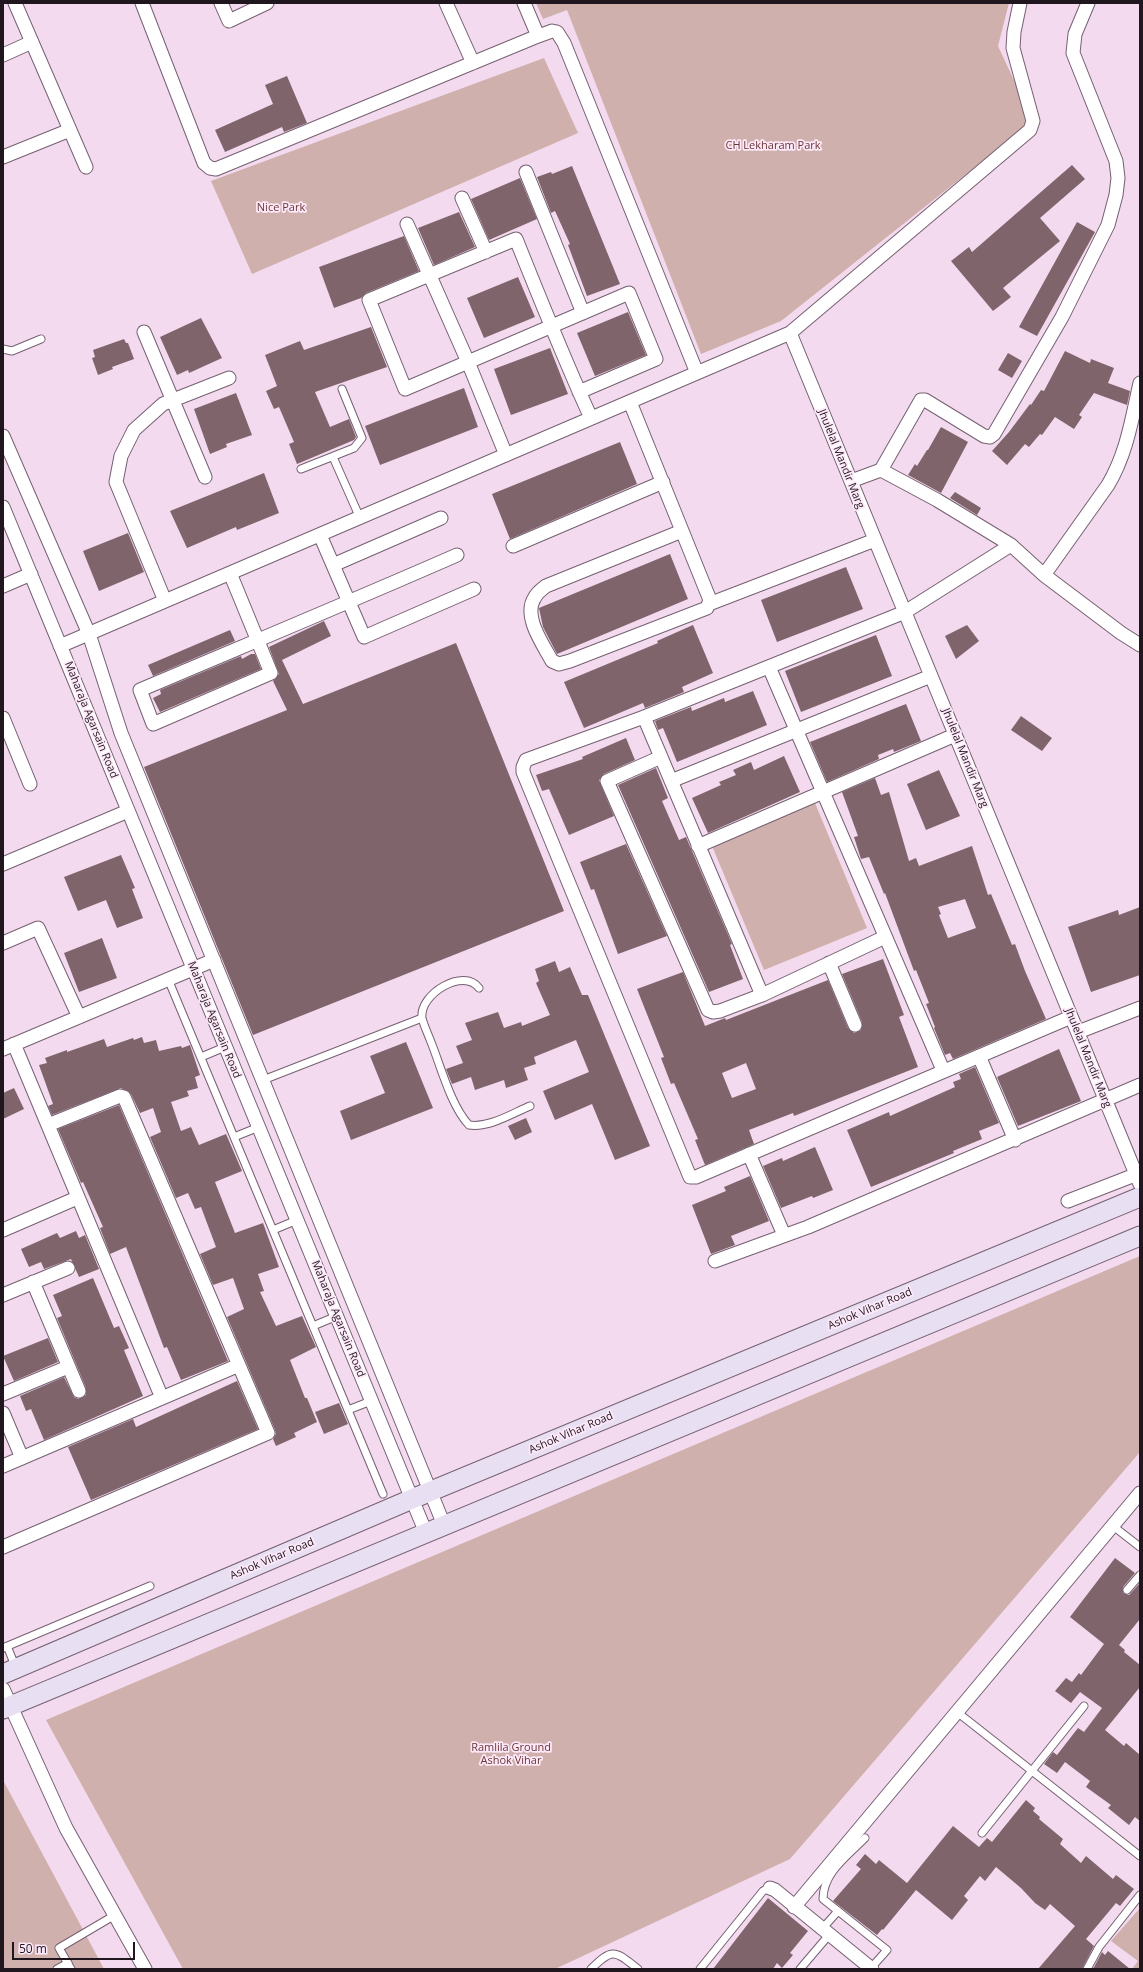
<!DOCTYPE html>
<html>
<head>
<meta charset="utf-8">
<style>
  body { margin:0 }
  #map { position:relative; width:1143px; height:1972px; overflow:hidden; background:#f3daee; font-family:"Open Sans",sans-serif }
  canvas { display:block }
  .frame { position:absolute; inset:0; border:4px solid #20171e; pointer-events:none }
  .scale { position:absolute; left:12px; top:1942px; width:123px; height:18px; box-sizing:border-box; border:2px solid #20171e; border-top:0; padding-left:5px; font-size:12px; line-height:14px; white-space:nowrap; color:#20171e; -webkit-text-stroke:3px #fde9f9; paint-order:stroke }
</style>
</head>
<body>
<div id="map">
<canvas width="1143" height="1972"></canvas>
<div class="frame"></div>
<div class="scale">50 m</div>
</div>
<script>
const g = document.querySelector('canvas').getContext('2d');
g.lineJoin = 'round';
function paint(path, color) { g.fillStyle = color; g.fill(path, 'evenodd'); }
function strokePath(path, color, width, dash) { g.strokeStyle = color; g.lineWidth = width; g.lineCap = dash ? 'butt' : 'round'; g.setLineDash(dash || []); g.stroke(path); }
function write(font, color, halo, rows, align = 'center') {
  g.font = font + ' "Open Sans",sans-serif'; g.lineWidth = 3.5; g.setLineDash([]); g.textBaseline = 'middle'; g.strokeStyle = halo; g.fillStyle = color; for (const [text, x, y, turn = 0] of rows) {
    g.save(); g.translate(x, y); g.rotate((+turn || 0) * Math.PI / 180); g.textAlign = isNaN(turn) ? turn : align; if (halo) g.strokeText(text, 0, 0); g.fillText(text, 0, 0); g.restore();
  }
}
paint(new Path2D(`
  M536,3H1009L998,46L1033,121L781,321L701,354L567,10L543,19Z
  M544,58L578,133L252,274L211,181Z
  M815,803L867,928L764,970L712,846Z
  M1140,1256V1452L790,1859L555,1969H183L46,1720Z
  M3,1780L104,1969H3Z
  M1140,1908V1969H1132L1138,1961L1111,1941Z`), '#cfb0ad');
paint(new Path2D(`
  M287,76L307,123L284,132L282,127L225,152L215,130L273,104L265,85Z
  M1072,165L1085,179L1040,218L1060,241L1003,288L1011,297L993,311L951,261L969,247L972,252Z
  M572,166L620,284L587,296L568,245L570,244L555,211L551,213L537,177L551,172L552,174Z
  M520,178L537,219L489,240L471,199Z
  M459,212L475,247L434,265L418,228Z
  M1077,222L1095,232L1037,336L1019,327Z
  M404,236L419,271L366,293L361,298L334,308L319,267Z
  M518,277L535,317L484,338L467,298Z
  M628,312L646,355L595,376L577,333Z
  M201,318L222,358L189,373L188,370L177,375L160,337Z
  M371,327L387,367L315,392L330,427L349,419L356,437L354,440L297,464L289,444L294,442L279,407L274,409L266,391L277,386L265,355L300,341L304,350Z
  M124,339L126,343H128L134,359L112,367L113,369L98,375L92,358L95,357L93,350Z
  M550,348L568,394L511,415L494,369Z
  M1065,351L1090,363L1091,359L1114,368L1108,383L1130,391L1127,405L1094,393L1079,415L1082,417L1074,429L1055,417L1042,435L1040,434L1029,447L1025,444L1007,465L992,451L1009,432L1030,404L1031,405L1041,390L1044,391Z
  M1008,353L1022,361L1012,378L998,370Z
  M464,388L478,427L380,465L365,426Z
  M236,393L252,435L226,444L227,447L210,454L194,409Z
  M941,427L968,442L941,493L908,475L915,464L917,466L927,450H928Z
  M620,442L637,484L510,539L492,494Z
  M264,473L279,513L237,530L236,527L187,548L170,511Z
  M955,492L981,508L977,515L950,498Z
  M128,533L144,572L99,591L83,551Z
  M670,554L688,599L557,654L543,627L539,608Z
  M846,567L863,609L777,642L761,600Z
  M324,621L331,636L282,660L303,704L456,643L564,911L253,1035L144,767L287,710L273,681L279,674L269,647Z
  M693,625L713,673L682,687L684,692L645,708L643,703L584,728L564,682L658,643L657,641Z
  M967,625L979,641L956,659L945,636Z
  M230,630L235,641L153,676L148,665Z
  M876,635L892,676L801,712L785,671Z
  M251,654H255L261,669L160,712L153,698L161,694L160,690L241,656L242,659Z
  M753,691L767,725L677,762L663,728L658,730L655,721L691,707L692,711L724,698L725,702Z
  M906,704L921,741L894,752L893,749L878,755L879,759L827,782L810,742Z
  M1021,716L1052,738L1042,751L1011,730Z
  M626,738L635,760L604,774L599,780L614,816L569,835L549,789L542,791L536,775L583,759L582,757Z
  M784,756L800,792L708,833L692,798L721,785L719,782L736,775L733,770L751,762L754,770Z
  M656,768L668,798L662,801L679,840L686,837L732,944L730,945L743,979L709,992L618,785Z
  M939,770L960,816L926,830L907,784Z
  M875,778L881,795L889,792L909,861L916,858L919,866L972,846L988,895L991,894L1012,945L1015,944L1025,971L1046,1019L953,1059L950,1053L945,1055L934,1028L935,1027L926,1004L929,1003L916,970L914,971L885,893L884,894L869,857L861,859L854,837L858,836L842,792ZM965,899L976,928L948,938L939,915L941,914L938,907Z
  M626,844L667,936L618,954L594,889L591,890L580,862Z
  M121,855L135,888L132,889L143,918L117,928L106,900L78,911L64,877Z
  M1140,907V975L1091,992L1068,927L1118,910L1119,915Z
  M102,938L117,978L79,992L64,953Z
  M883,959L904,1015L899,1017L918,1067L794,1116L793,1113L749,1130L754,1144L705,1165L695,1140L698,1139L674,1083L671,1084L661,1058L664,1057L637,989L683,972L705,1026L725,1018L726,1020L828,980L848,1028L854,1033L861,1030L862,1022L842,974ZM746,1063L756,1089L732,1098L722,1073Z
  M555,961L559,972L570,967L582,995H588L650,1146L615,1160L592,1104L555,1120L543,1091L589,1072L576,1040L534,1057L536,1064L524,1068L528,1080L506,1088L504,1080L475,1090L471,1077L452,1084L446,1069L463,1063L456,1046L472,1040L465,1023L498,1012L504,1028L521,1022L522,1026L550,1015L536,983L539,981L535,969Z
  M142,1037L144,1043L156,1040L159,1051L181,1046L182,1048L190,1045L200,1075L195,1077L198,1088L187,1091L189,1096L171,1102L181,1131L191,1127L199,1145L226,1134L242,1171L215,1182L235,1233L263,1223L279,1267L258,1274L264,1291L260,1292L276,1326L302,1316L316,1347L290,1360L305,1398H307L317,1422L294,1433L296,1437L276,1446L273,1439L276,1434L275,1430L227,1317L244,1309L233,1278L213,1285L200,1254L216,1247L201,1207L195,1209L188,1193L176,1198L150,1137L161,1132L153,1108L140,1113L131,1094L121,1088L52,1115L48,1106L53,1104L39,1065L47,1063L45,1058L67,1050V1052L104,1039L107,1047L133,1038L134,1040Z
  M406,1042L433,1108L351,1140L340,1111L385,1093L370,1056Z
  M1059,1049L1081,1101L1018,1126L997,1077Z
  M975,1067L999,1123L979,1131L982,1139L953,1151L954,1153L871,1187L847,1130L889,1112L890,1116L955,1087L953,1082L961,1079L959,1074Z
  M14,1088L24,1109L3,1119V1093Z
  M119,1105L228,1361L181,1380L167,1347L164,1348L126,1247L110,1254L100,1228L103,1227L83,1182L81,1183L58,1129Z
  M526,1118L532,1132L515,1140L508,1126Z
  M815,1147L833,1190L813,1198L812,1196L781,1208L763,1166L782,1158L783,1161Z
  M750,1176L769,1221L731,1236L735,1245L711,1254L692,1205L726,1191L724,1187Z
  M76,1231L79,1238L85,1235L99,1269L79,1277L71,1259L44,1269L41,1262L29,1267L21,1249L57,1233L60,1238Z
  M93,1278L114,1328L119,1326L129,1348L124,1350L143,1396L44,1440L31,1409L26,1411L20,1396L64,1377L74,1397L78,1399L86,1395V1388L57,1318L62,1316L53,1295Z
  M48,1338L58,1362L14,1381L3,1356Z
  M237,1381L258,1429L91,1500L68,1447L133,1419L136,1427Z
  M339,1403L348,1424L324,1434L315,1412Z
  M1115,1558L1135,1573L1123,1587V1593L1129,1595L1140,1583V1619L1119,1645L1125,1650L1124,1652L1140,1665V1687L1105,1730L1124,1746L1126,1743L1140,1755V1821L1135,1817L1129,1825L1108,1808L1111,1805L1086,1787L1090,1781L1065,1762L1057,1773L1044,1764L1053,1752L1057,1755L1078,1728L1084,1732L1102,1708L1080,1692L1071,1703L1055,1691L1066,1678L1072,1682L1079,1673L1081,1675L1104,1644L1070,1617Z
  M1026,1800L1035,1808L1033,1811L1040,1817L1039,1819L1063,1839L1060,1844L1081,1863L1086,1856L1113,1879L1116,1875L1134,1889L1120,1906L1116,1903L1086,1939L1094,1946L1082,1969H1038L1075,1926L1050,1904L1045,1910L1035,1903L1021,1888L996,1867L985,1881L980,1876L964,1896L968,1900L952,1920L916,1890L883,1930L882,1929L877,1935L833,1901L861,1869L856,1865L865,1854L876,1864L879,1860L907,1883L953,1826L979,1847L987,1838L992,1842Z
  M768,1898L808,1931L790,1953L793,1955L782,1968L777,1963L773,1969H713Z
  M1108,1951L1130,1969H1093L1102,1952L1105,1955Z`), '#7f646c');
const service = new Path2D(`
  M3,349L12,351L41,339
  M333,457L360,518
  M301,469L354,448L362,438L342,389
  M168,979L383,1494
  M479,988C464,967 419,994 422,1018C424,1026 428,1034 431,1042C441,1067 451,1106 469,1125C489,1128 511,1114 530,1106
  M201,1057L225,1047
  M263,1080L422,1018
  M234,1137L259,1127
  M273,1230L297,1220
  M313,1326L337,1316
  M348,1410L371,1401
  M1113,1526L1140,1547
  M1127,1590L1140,1575
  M7,1646L16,1668
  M3,1648L150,1586
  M957,1712L1140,1856
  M982,1833L1084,1706
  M865,1838C847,1856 823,1873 823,1899L887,1950L871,1968
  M822,1929L838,1911
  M57,1969L68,1963
  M71,1969L59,1948L115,1915
  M591,1969C613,1947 615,1951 638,1969
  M700,1969L763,1891L770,1888
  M800,1969L829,1935
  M1087,1969L1099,1947L1140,1895`);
const minor = new Path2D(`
  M15,3L86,167
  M142,3L204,163L210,168L216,169L533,38L552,31L557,32L564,43L697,373
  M221,3L229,21L267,3
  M446,3L473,63
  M524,3L538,36
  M3,55L32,42
  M3,157L70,130
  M526,172L583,313
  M462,198L486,252
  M407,224L468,362L506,455
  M144,332L205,477
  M790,333L1140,1184
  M579,392L656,359L629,293L405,389L369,300L516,239C540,299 564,359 591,418
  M630,402L710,600L707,608L570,661L559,664L552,661C543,644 522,616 535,597C537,593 542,589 546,586L682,531
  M3,436L89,634L121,733L444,1525
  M881,470L937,500L1011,545L1044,575L1121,633L1140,645
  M851,481L881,470L921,400H925L984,436L990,437L994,434L1062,317L1108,225L1116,195L1118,178L1116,161L1073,53L1075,34L1088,3
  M3,507L426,1533
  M320,535L364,637L474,589
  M1011,545L905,612L644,717L526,760L523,767V772L690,1177H696L1071,1017
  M513,546L663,482
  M333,565L441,518
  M230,573L271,673L153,724L140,690C246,645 352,601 457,555
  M1044,575L1108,485C1127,453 1132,418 1140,383
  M3,586L31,574
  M165,601L116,482L121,456L134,430L163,404L229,378
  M709,604L875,540
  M60,646L790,333L1030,130L1033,121L1013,48L1014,32L1020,3
  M769,667L943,1070
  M644,717L762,995
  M3,718L30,784
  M661,757L607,781L708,1010L713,1012L720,1011L762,995L885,937
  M671,781L931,676
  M698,846L955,735
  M3,864L128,811
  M3,943L38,928L79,1017
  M829,963L855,1025
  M1078,1032L1140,1008
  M14,1044L162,1398
  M3,1049L214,960
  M979,1056L1015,1140
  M749,1154L784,1235
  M1068,1201L1140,1173
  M3,1230L77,1198
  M715,1261L808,1227L1140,1085
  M33,1282L79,1391
  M3,1295L68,1268
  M3,1394L68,1367
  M3,1413L22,1458
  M3,1466L239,1365
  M3,1547L268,1433L124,1097L120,1096L48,1125
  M3,1689L66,1828L145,1969
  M770,1888L775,1890L872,1969
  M794,1907L1140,1493`);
const secondary = new Path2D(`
  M3,1674L412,1499L1140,1197
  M3,1709L1140,1236`);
strokePath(service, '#756071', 9);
strokePath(minor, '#756071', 15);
strokePath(secondary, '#756071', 21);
strokePath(service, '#fff', 7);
strokePath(minor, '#fff', 13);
strokePath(secondary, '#e9dff3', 19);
write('11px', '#6b3533', '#fde9f9', [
  ["CH Lekharam Park",773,146],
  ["Nice Park",281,208],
  ["Ramlila Ground",511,1748],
  ["Ashok Vihar",511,1761]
]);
write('11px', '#20171e', '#fde9f9', [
  ["Jhulelal Mandir Marg",841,459,68],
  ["Maharaja Agarsain Road",91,720,68],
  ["Jhulelal Mandir Marg",965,758,68],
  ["Maharaja Agarsain Road",214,1020,68],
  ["Jhulelal Mandir Marg",1088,1058,68],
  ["Ashok Vihar Road",870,1309,-23],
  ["Maharaja Agarsain Road",338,1319,68],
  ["Ashok Vihar Road",571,1433,-23],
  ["Ashok Vihar Road",272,1559,-23]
]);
</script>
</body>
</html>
